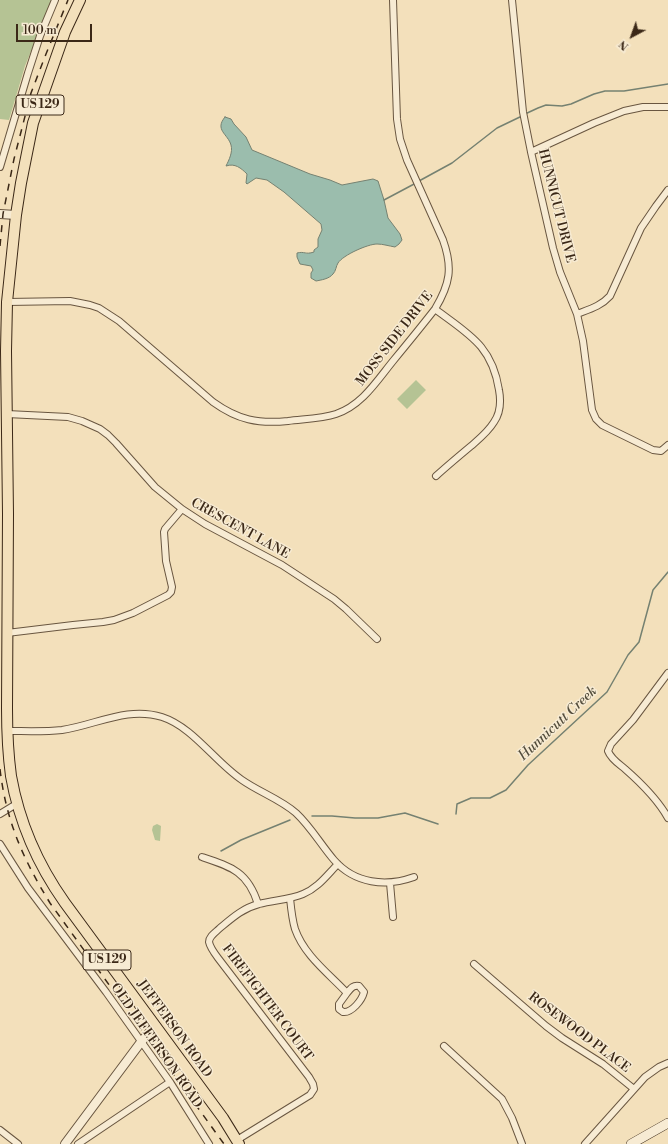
<!DOCTYPE html>
<html>
<head>
<meta charset="utf-8">
<style>
  body { margin:0 }
  #map { position:relative; width:668px; height:1144px; overflow:hidden; background:#f3e0bb; font-family:"Libre Bodoni",serif }
  canvas { display:block }
  .north { position:absolute; left:612px; top:16px; width:40px; height:40px; -webkit-text-stroke:3px #f7ebd3; paint-order:stroke; rotate:221deg; font-size:11px; font-weight:700; line-height:16px; text-align:center; color:#3b2817 }
  .north::after { content:''; display:block; margin:auto; width:14px; height:18px; background:#3b2817; clip-path:polygon(50% 0,100% 100%,50% 72%,0 100%) }
  .scale { position:absolute; left:16px; top:24px; width:76px; height:18px; box-sizing:border-box; border:2px solid #3b2817; border-top:0; padding-left:5px; font-size:12px; line-height:14px; white-space:nowrap; color:#3b2817; -webkit-text-stroke:3px #f7ebd3; paint-order:stroke }
</style>
</head>
<body>
<div id="map">
<canvas width="668" height="1144"></canvas>
<div class="north">N</div>
<div class="scale">100 m</div>
</div>
<script>
const g = document.querySelector('canvas').getContext('2d');
g.lineJoin = 'round';
function paint(path, color) { g.fillStyle = color; g.fill(path, 'evenodd'); }
function strokePath(path, color, width, dash) { g.strokeStyle = color; g.lineWidth = width; g.lineCap = dash ? 'butt' : 'round'; g.setLineDash(dash || []); g.stroke(path); }
function write(font, color, halo, rows, align = 'center') {
  g.font = font + ' "Libre Bodoni",serif'; g.lineWidth = 3; g.setLineDash([]); g.textBaseline = 'middle'; g.strokeStyle = halo; g.fillStyle = color; for (const [text, x, y, turn = 0] of rows) {
    g.save(); g.translate(x, y); g.rotate((+turn || 0) * Math.PI / 180); g.textAlign = isNaN(turn) ? turn : align; if (halo) g.strokeText(text, 0, 0); g.fillText(text, 0, 0); g.restore();
  }
}
paint(new Path2D(`
  M0,0H52L25,66L9,120L0,119Z
  M416,380L426,390L407,409L397,399Z
  M157,824L161,826L160,841L155,840L152,830L153,826Z`), '#b5c394');
const water = new Path2D(`
  M225,117L231,119L234,124L246,137L252,150L310,174L330,180L342,185L373,179L378,181L384,200L388,218L400,234L402,240L399,244L395,247C389,246 383,244 377,244C368,244 343,255 338,263C336,266 336,271 333,274C329,279 321,280 316,281L311,278V273L313,270L311,266L300,264L297,257V253C305,251 305,255 314,252V250L318,247V239L322,230L321,224L284,192L267,180L256,178L247,184L246,183L247,174C241,168 235,163 226,166C229,160 233,152 231,145C228,134 214,130 225,117Z`);
paint(water, '#9bbdad');
strokePath(water, '#758171', 1);
strokePath(new Path2D(`
  M525,114L538,108L546,105L562,106L571,104L594,94L605,91H624L668,84
  M419,181L452,163L497,128L522,116
  M384,200L416,183
  M456,814L457,804L471,798H490L506,790L528,765L607,692L628,655L639,642L653,590L668,572
  M312,816H332L355,818H378L405,813L438,824
  M221,851L241,840L290,820`), '#758171', 1.5);
const minor = new Path2D(`
  M512,0L523,112L531,152L553,248L560,272L577,314L583,341L592,410L596,419L602,425L653,450L661,451L668,445
  M531,152L594,123L624,111L643,107H668
  M0,167L28,73L40,36L55,0
  M7,302L70,301L90,305L99,308L119,321L213,402C238,420 258,424 288,421C303,419 321,419 336,414C362,405 376,382 393,361C407,344 421,327 435,309C450,284 453,268 443,240L407,160L400,139L397,119L393,0
  M435,309C468,334 492,345 499,390C501,401 501,412 494,422C488,432 479,439 471,446C459,456 447,466 436,476
  M577,314C590,309 601,306 610,296L641,228L656,206L668,190
  M7,414L68,417L82,421L100,429L108,435L116,443L155,487L182,509L205,524L282,565L334,599L346,609L377,639
  M7,633L73,625L103,622L114,620L133,613L168,595L171,592L172,587L166,561L164,532L165,529L182,509
  M668,673L633,720L611,744L608,751C611,759 619,764 625,769C641,783 658,800 668,818
  M7,731C25,731 44,732 62,730C96,725 127,706 162,717C193,727 215,762 242,780C259,792 280,799 296,813C311,827 321,845 334,860C355,884 386,887 414,877
  M0,814L18,803
  M0,844L28,888L106,992L170,1082L209,1144
  M202,857C232,867 248,872 258,904
  M390,883L393,917
  M290,898C291,908 292,919 295,929C304,955 328,973 347,993L339,1004V1009L343,1012C352,1013 362,1000 364,992L359,986C353,985 351,988 347,993
  M474,964L546,1026L562,1038L603,1064L634,1089
  M444,1046L502,1099L512,1118L522,1144
  M0,1130L18,1144
  M237,1140L310,1095L314,1089L313,1084L309,1077L218,958C215,954 210,947 209,942C209,936 216,932 220,928C232,918 243,908 259,904C273,900 289,900 303,894C318,888 327,875 338,864
  M78,1144L170,1082
  M585,1144L645,1077L659,1067L668,1063`);
const tertiary = new Path2D(`
  M0,214L16,215
  M65,1144L141,1042L155,1026`);
const secondary = new Path2D(`
  M631,1144L668,1123`);
const trunk = new Path2D(`
  M80,0L65,32L33,123L21,183L16,215L7,302L6,351L8,514L7,708C7,730 8,754 11,776C19,821 38,865 65,903L223,1118L239,1144`);
strokePath(minor, '#695640', 8);
strokePath(tertiary, '#695640', 10);
strokePath(secondary, '#3b2817', 10);
strokePath(trunk, '#3b2817', 12);
strokePath(minor, '#f7ebd3', 6);
strokePath(tertiary, '#f7ebd3', 8);
strokePath(secondary, '#f7ebd3', 9);
strokePath(trunk, '#f3e0bb', 10);
strokePath(new Path2D(`
  M0,246L3,214L14,159L31,93L46,54L68,0
  M0,769C6,821 23,859 50,903L224,1144`), '#3b2817', 1.5, [7, 7]);
for (const [x, y, w] of [
  [40,105,48],
  [107,960,48]
]) { const box = new Path2D(); box.roundRect(x - w / 2, y - 10, w, 20, 3); g.fillStyle = '#f7ebd3'; g.fill(box); strokePath(box, '#3b2817', 1); }
write('bold 12px', '#3b2817', null, [
  ["US 129",40,105],
  ["US 129",107,960]
]);
write('13px', '#3b2817', '#f7ebd3', [
  ["HUNNICUT DRIVE",556,206,76],
  ["MOSS SIDE DRIVE",395,339,-52],
  ["CRESCENT LANE",240,529,29],
  ["FIREFIGHTER COURT",267,1003,53],
  ["JEFFERSON ROAD",174,1029,54],
  ["ROSEWOOD PLACE",579,1033,37],
  ["OLD JEFFERSON ROAD",156,1046,55]
]);
write('italic 14px', '#534d3c', '#f7ebd3', [
  ["Hunnicutt Creek",558,724,-43]
]);
</script>
</body>
</html>
